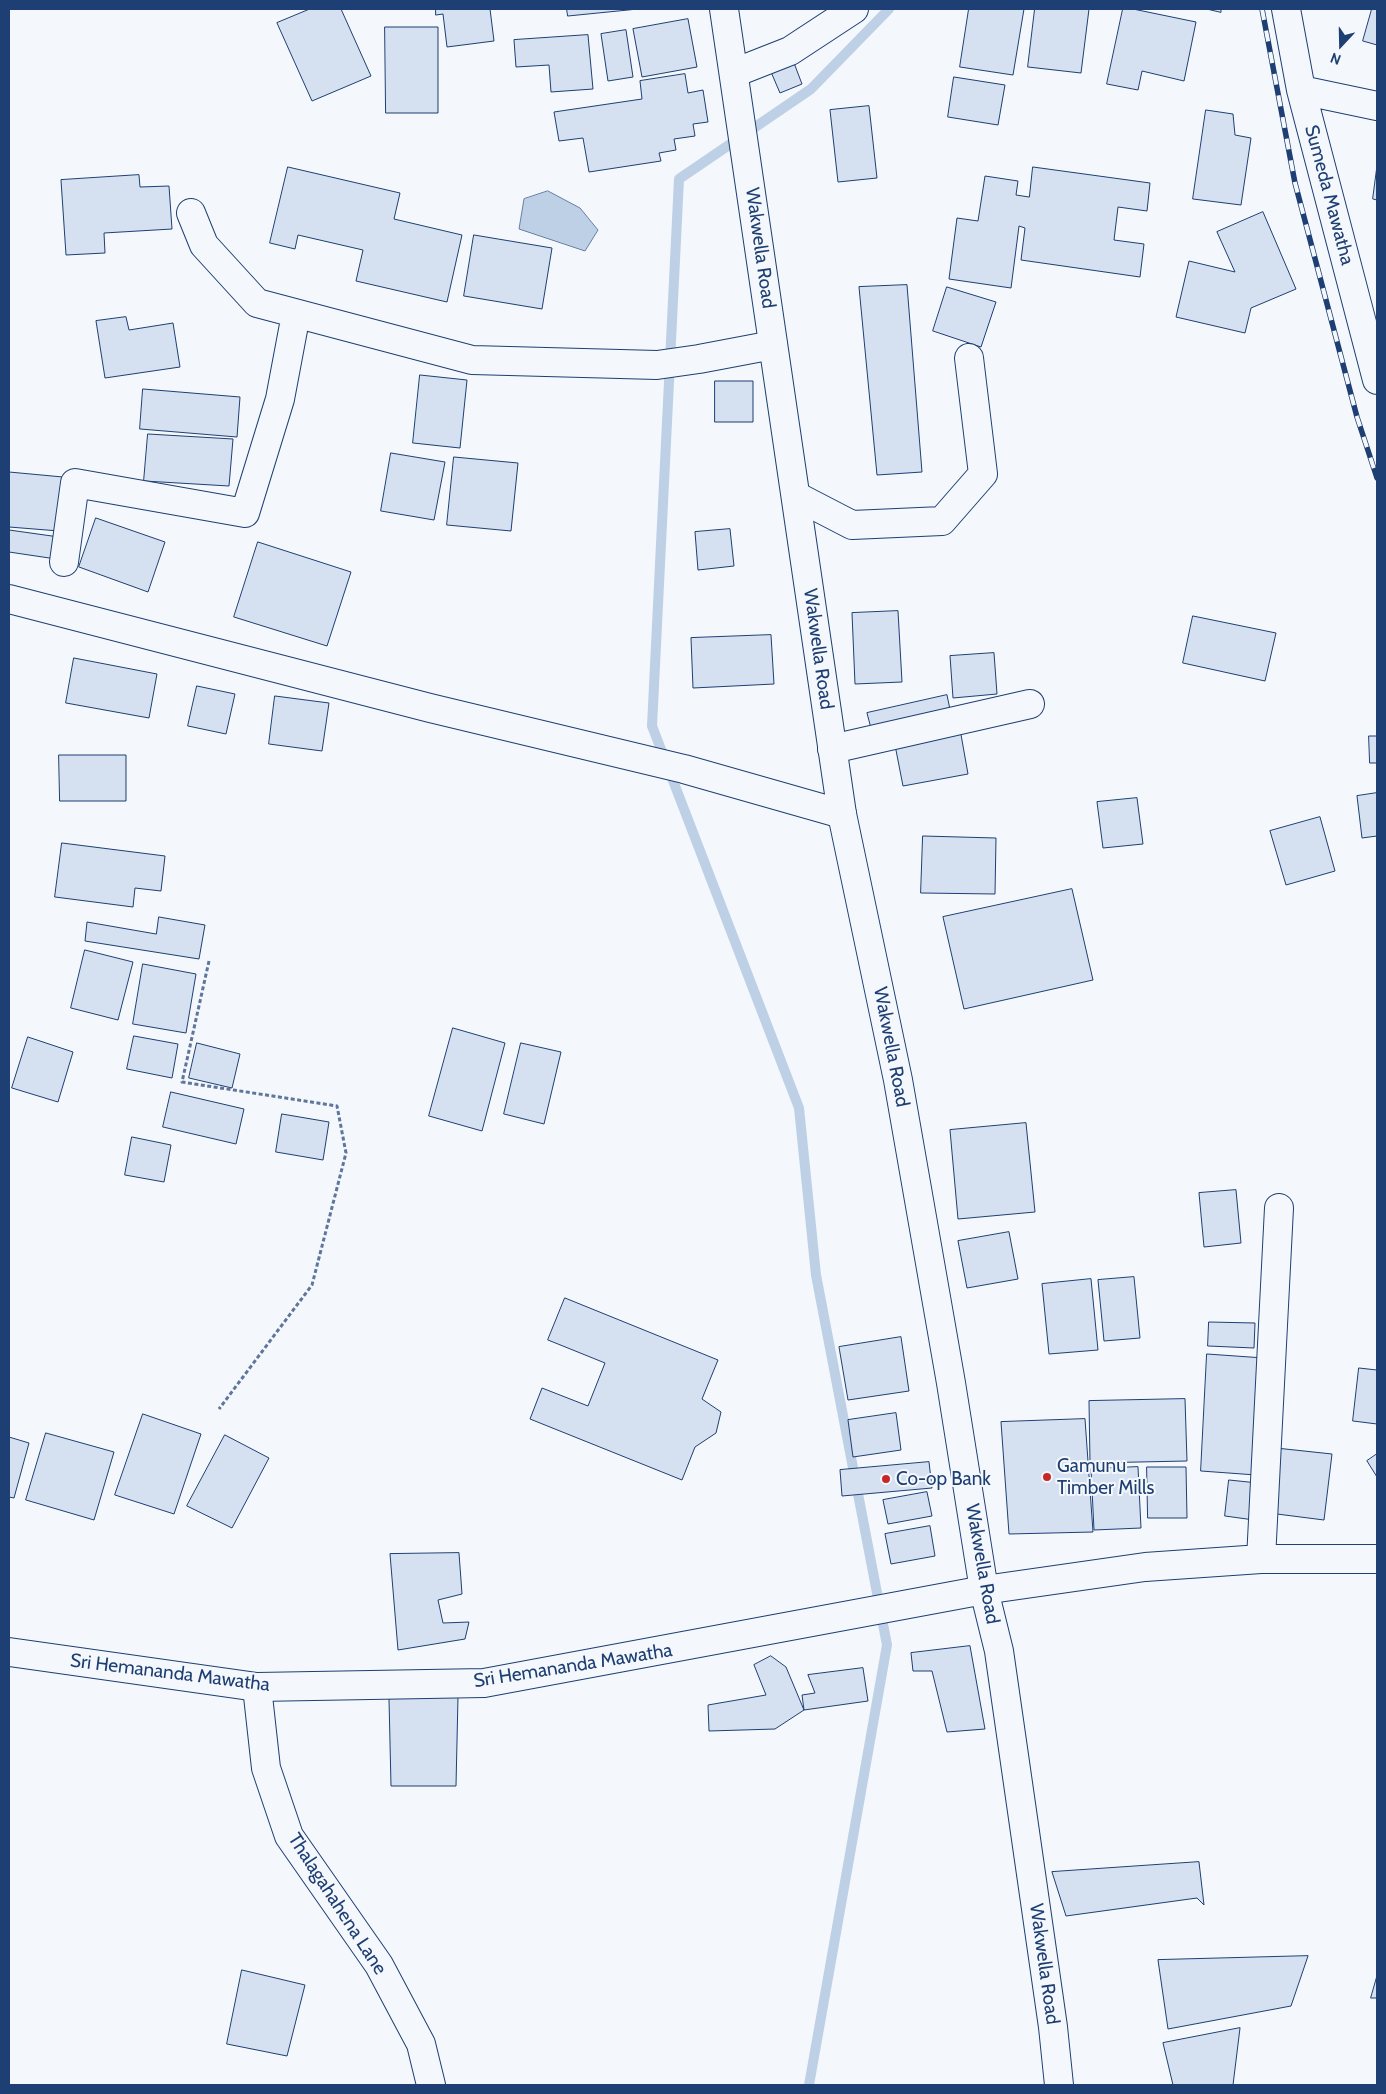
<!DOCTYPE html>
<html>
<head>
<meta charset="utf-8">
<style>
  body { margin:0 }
  #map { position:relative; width:1386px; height:2094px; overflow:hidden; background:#f4f7fb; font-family:Cabin,sans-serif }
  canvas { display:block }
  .frame { position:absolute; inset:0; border:10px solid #1d3f73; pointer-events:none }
  .north { position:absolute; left:1316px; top:20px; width:50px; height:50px; -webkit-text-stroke:4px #f4f7fb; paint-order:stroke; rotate:201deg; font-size:14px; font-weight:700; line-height:20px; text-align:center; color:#1d3f73 }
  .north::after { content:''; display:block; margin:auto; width:18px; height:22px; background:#1d3f73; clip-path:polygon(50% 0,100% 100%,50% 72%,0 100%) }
</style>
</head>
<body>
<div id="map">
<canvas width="1386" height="2094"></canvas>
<div class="frame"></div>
<div class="north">N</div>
</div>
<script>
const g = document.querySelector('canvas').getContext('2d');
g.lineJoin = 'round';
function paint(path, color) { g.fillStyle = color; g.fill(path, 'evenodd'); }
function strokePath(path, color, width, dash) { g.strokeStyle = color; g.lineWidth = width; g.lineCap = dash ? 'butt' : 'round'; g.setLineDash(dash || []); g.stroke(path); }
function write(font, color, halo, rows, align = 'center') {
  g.font = font + ' Cabin,sans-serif'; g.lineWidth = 4; g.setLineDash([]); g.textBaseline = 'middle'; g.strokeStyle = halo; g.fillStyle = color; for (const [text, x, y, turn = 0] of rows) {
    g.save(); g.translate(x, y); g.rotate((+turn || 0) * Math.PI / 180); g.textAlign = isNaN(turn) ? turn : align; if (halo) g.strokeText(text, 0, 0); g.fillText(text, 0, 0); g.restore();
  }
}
const water = new Path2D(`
  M548,191L580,208L598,230L585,251L519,229L524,199Z`);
paint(water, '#bed0e5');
strokePath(water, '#687fa3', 1);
strokePath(new Path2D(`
  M809,2085L887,1645L816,1275L799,1108L652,726L679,179L811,89L889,9`), '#bed0e5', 10);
const building = new Path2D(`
  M310,9H341L371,76L312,101L277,23Z
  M436,9H492H490L494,41L447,47L443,14L436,15Z
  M567,9H638L568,16Z
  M969,9H1024L1013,75L960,67Z
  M1035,9H1089L1081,73L1028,67Z
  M1123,9H1133L1196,22L1184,81L1142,71L1138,90L1107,84Z
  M1207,9H1221V12Z
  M1372,9H1377V45L1363,41Z
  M688,19L697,67L642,77L633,29Z
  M385,27H438V113H386Z
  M626,30L633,77L608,81L601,34Z
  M588,35L593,89L551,92L549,65L516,67L514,40Z
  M794,63L802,84L780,93L771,72Z
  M685,74L688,93L703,90L708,122L693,124L695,136L674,139L676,150L659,153L661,161L589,172L583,138L559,141L554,112L642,99L640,81Z
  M954,77L1005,85L998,125L948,117Z
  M869,106L877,178L838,182L830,110Z
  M1206,110L1233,114L1235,135L1251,138L1241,205L1193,199Z
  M1377,166V200L1373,199Z
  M288,167L400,193L394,219L462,235L447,302L356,281L363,250L298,235L295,249L270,243Z
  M1033,167L1150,183L1147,211L1118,207L1114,240L1144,244L1140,277L1021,260L1025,228L1019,226L1011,288L949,279L957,218L978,221L985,176L1018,181L1016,195L1029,197Z
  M139,175L140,187L169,186L172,229L104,233L105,253L66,255L61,180Z
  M1263,212L1296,289L1251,308L1245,333L1176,317L1189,261L1235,272L1217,232Z
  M474,235L552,248L542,309L464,296Z
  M907,285L922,472L877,475L859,287Z
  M947,287L996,302L981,347L933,331Z
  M126,317L129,330L173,323L180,367L105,378L96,321Z
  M420,375L467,380L460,448L413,443Z
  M715,381H753V422H715Z
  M143,389L240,397L237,437L140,429Z
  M148,434L233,439L229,486L144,481Z
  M391,453L445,462L434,520L381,511Z
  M454,457L518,463L511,531L447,525Z
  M9,472L63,477L59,531L9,527Z
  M96,518L165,542L148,592L79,567Z
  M730,529L734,566L698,570L695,532Z
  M9,530L59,537L56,559L9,552Z
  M258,542L351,572L327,646L234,617Z
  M898,611L902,682L855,684L852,613Z
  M1193,616L1276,633L1265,681L1183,663Z
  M771,635L774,684L693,688L691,638Z
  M994,653L997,694L953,698L950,656Z
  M74,658L157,674L149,718L66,703Z
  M197,686L235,694L226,734L188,726Z
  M947,695L952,719L873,736L867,713Z
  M275,696L329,703L322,751L269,744Z
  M960,729L968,774L903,786L894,740Z
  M1369,736H1377V763H1370Z
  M59,755H126V801H60Z
  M1377,793V836L1362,838L1357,796Z
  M1137,798L1143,844L1103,848L1097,802Z
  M1320,817L1335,871L1286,885L1270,831Z
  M923,836L996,838L995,894L921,893Z
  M62,843L165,856L161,891L135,888L133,907L55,897Z
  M1072,889L1093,980L964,1009L943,917Z
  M159,917L205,925L199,959L85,941L87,922L156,934Z
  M85,950L133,962L118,1020L71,1008Z
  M143,964L196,974L186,1033L133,1024Z
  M453,1028L505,1043L482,1131L429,1116Z
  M134,1036L178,1044L172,1078L127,1069Z
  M28,1037L73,1052L58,1102L12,1088Z
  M197,1043L240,1054L232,1088L189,1078Z
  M521,1043L561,1052L544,1124L504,1114Z
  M171,1092L244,1109L236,1144L163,1127Z
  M282,1114L329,1122L323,1160L276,1152Z
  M1026,1123L1035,1212L958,1219L950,1130Z
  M132,1137L171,1145L164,1182L125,1175Z
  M1236,1190L1241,1243L1204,1247L1199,1193Z
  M1009,1232L1018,1279L967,1288L958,1241Z
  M1134,1277L1140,1338L1104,1341L1098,1280Z
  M1091,1279L1098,1350L1049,1354L1042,1284Z
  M565,1298L718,1360L702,1399L721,1412L716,1433L695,1447L682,1480L530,1419L542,1388L588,1406L605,1363L548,1340Z
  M1209,1322L1255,1323L1254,1348L1208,1346Z
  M901,1337L909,1391L848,1400L839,1347Z
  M1207,1354L1264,1358L1256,1475L1201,1471Z
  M1359,1368L1377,1370V1424L1353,1421Z
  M1185,1399L1187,1461L1090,1463L1089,1401Z
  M896,1413L901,1450L853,1457L848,1420Z
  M143,1414L201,1434L174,1514L115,1495Z
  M1085,1419L1093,1532L1009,1534L1001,1422Z
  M46,1433L114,1452L94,1520L26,1500Z
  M225,1435L269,1458L232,1528L187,1506Z
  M9,1437L29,1443L14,1498L9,1497Z
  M1276,1448L1332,1454L1324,1520L1269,1513Z
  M1377,1454V1477L1367,1461Z
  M929,1462L932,1488L842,1496L840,1470Z
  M1138,1467L1141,1528L1094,1530L1091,1469Z
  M1147,1467H1186L1187,1518H1148Z
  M1229,1480L1258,1483L1254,1520L1225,1516Z
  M927,1492L932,1516L888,1524L883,1500Z
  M930,1526L935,1556L891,1564L885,1534Z
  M459,1553L462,1594L438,1600L443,1623L469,1622L465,1639L398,1650L390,1554Z
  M970,1646L985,1729L947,1732L932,1671H913L911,1653Z
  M771,1656L786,1667L804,1710L775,1729L709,1731L708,1705L766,1695L754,1665Z
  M863,1668L868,1701L804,1710L802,1695L815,1693L808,1675Z
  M458,1697L456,1786H391L389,1699Z
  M1199,1862L1204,1905L1197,1898L1066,1916L1052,1872Z
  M1308,1956L1291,2006L1168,2029L1158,1960Z
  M242,1970L305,1985L287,2056L227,2044Z
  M1377,1976V1998H1371Z
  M1240,2028L1233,2085H1173L1163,2043Z`);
paint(building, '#d5e0f0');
strokePath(building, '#1d3f73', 1);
const minor = new Path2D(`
  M1286,9L1301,90L1377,380
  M734,73L790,51L854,9
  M1301,90L1377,106
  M191,213L204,245L257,303L472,360L657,365L699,359L773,345
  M796,496L852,525L942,521L983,474L969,358
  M64,562L75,483L245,513L280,399L296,314
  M9,599L430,708L684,769L842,814
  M832,749L1030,704
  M1261,1559L1279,1208
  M984,1590L1145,1567L1261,1559H1377
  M257,1687L266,1768L289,1836L379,1965L421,2044L431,2085`);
const major = new Path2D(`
  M724,9L842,814L898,1080L951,1383L984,1590L999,1651L1053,2027L1059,2085
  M9,1652L257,1687L484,1683L984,1590`);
strokePath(minor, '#1d3f73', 30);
strokePath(major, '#1d3f73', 30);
strokePath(new Path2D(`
  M209,961L182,1082L337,1106L346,1153L312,1285L219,1409`), '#5e769c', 3, [4, 2.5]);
strokePath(minor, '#f4f7fb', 28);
strokePath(major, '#f4f7fb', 28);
const rail = new Path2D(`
  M1262,9L1295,183L1357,417L1377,478`);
strokePath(rail, '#1d3f73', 5.5);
strokePath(rail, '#f4f7fb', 4, [11]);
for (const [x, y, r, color] of [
  [1047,1477,5,"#c62828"],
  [886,1479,5,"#c62828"]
]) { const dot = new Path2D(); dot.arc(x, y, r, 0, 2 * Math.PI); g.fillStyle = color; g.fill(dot); strokePath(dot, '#f4f7fb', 2); }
write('19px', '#1d3f73', '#f4f7fb', [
  ["Sumeda Mawatha",1329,195,75],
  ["Wakwella Road",760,248,82],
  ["Wakwella Road",818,649,82],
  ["Wakwella Road",891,1047,79],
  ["Wakwella Road",982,1564,80],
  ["Sri Hemananda Mawatha",573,1666,-9],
  ["Sri Hemananda Mawatha",170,1673,7],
  ["Thalagahahena Lane",337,1904,57],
  ["Wakwella Road",1044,1964,82]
]);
write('19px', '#1d3f73', '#f4f7fb', [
  ["Gamunu",1057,1466],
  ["Timber Mills",1057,1488],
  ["Co-op Bank",896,1479]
], 'left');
</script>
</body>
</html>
